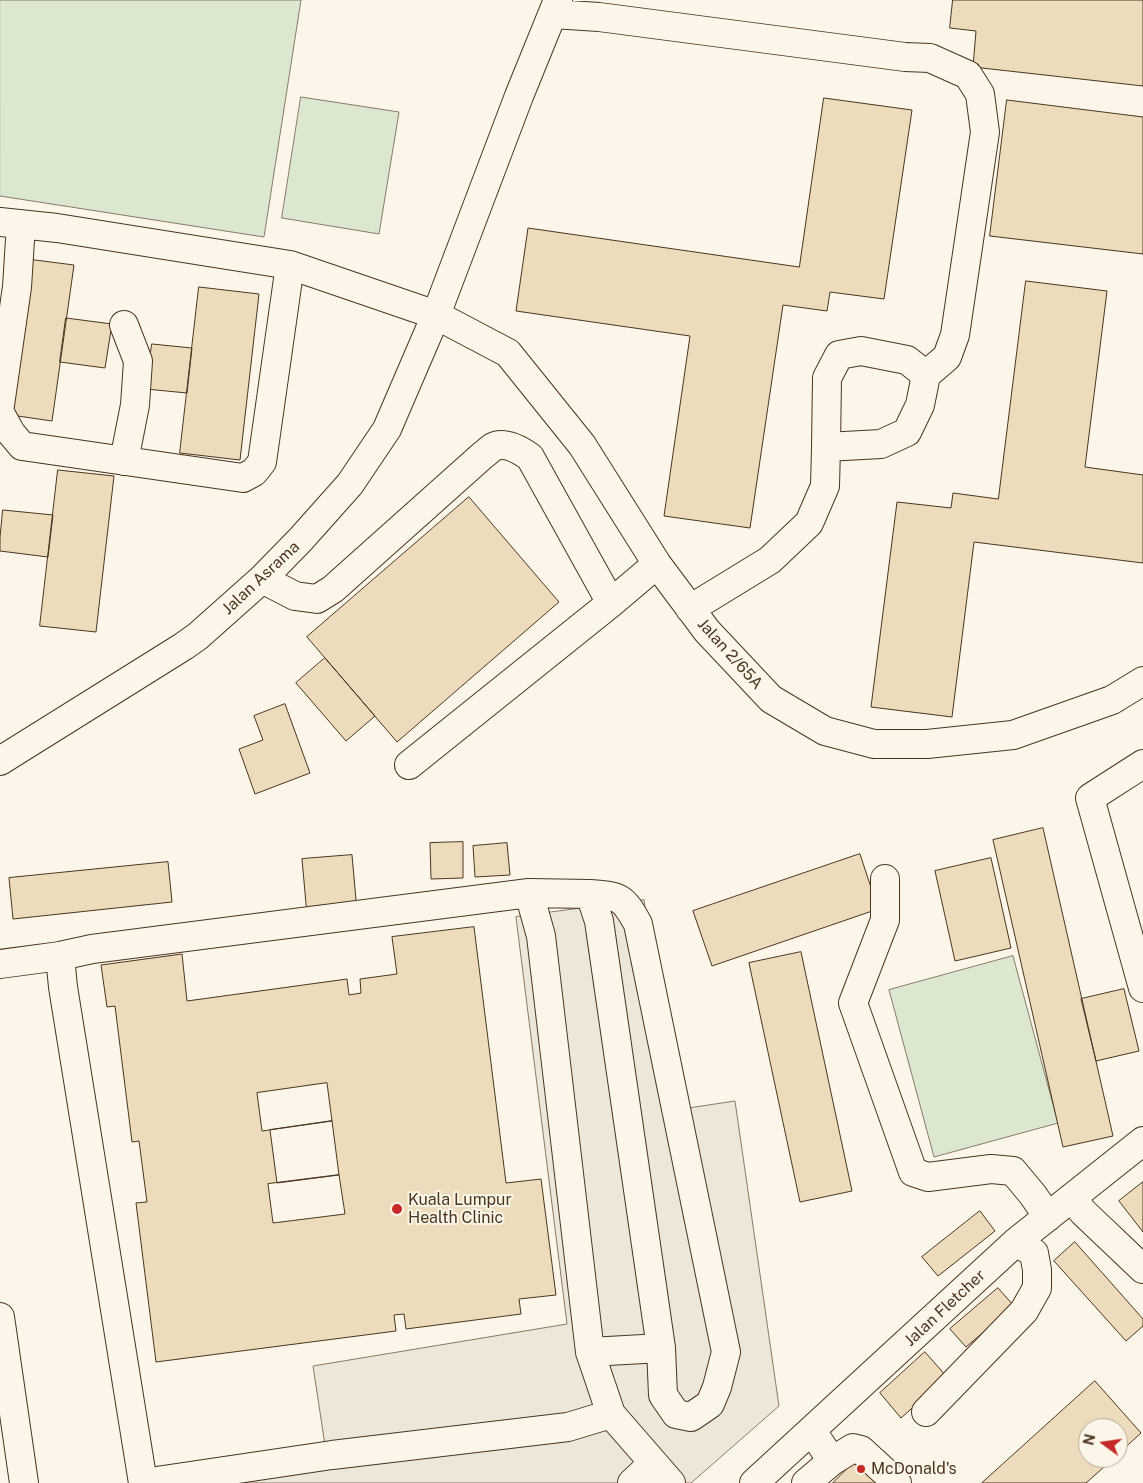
<!DOCTYPE html>
<html>
<head>
<meta charset="utf-8">
<style>
  body { margin:0 }
  #map { position:relative; width:1143px; height:1483px; overflow:hidden; background:#fbf6e9; font-family:"Public Sans",sans-serif }
  canvas { display:block }
  .north { position:absolute; left:1078px; top:1418px; width:50px; height:50px; box-sizing:border-box; background:#fbf6e9; border:1px solid #b4a999; border-radius:50%; rotate:284deg; font-size:14px; font-weight:700; line-height:20px; text-align:center; color:#4a3520 }
  .north::after { content:''; display:block; margin:auto; width:18px; height:22px; background:#c62828; clip-path:polygon(50% 0,100% 100%,50% 72%,0 100%) }
</style>
</head>
<body>
<div id="map">
<canvas width="1143" height="1483"></canvas>
<div class="north">N</div>
</div>
<script>
const g = document.querySelector('canvas').getContext('2d');
g.lineJoin = 'round';
function paint(path, color) { g.fillStyle = color; g.fill(path, 'evenodd'); }
function strokePath(path, color, width, dash) { g.strokeStyle = color; g.lineWidth = width; g.lineCap = dash ? 'butt' : 'round'; g.setLineDash(dash || []); g.stroke(path); }
function write(font, color, halo, rows, align = 'center') {
  g.font = font + ' "Public Sans",sans-serif'; g.lineWidth = 4; g.setLineDash([]); g.textBaseline = 'middle'; g.strokeStyle = halo; g.fillStyle = color; for (const [text, x, y, turn = 0] of rows) {
    g.save(); g.translate(x, y); g.rotate((+turn || 0) * Math.PI / 180); g.textAlign = isNaN(turn) ? turn : align; if (halo) g.strokeText(text, 0, 0); g.fillText(text, 0, 0); g.restore();
  }
}
const green = new Path2D(`
  M0,0H301L264,237L0,196Z
  M301,97L399,112L379,234L282,218Z
  M1013,956L1058,1123L934,1157L889,990Z`);
paint(green, '#dce7d0');
strokePath(green, '#887966', 1);
const parking = new Path2D(`
  M644,900L675,1110L735,1101L779,1406L691,1483H205L328,1465L313,1366L567,1324L516,917Z`);
paint(parking, '#ede7d9');
strokePath(parking, '#887966', 1);
const building = new Path2D(`
  M953,0H1143V86L973,67L976,31L950,28Z
  M824,98L912,110L884,299L830,292L827,311L783,305L750,528L664,516L690,336L516,311L528,228L799,267Z
  M1007,100L1143,117V254L990,236Z
  M27,259L74,265L52,421L4,414Z
  M1026,281L1107,291L1085,467L1143,475V563L974,542L952,717L871,707L897,502L951,508L953,493L998,499Z
  M199,287L259,294L240,460L180,453Z
  M66,318L112,324L105,368L60,362Z
  M152,344L192,348L187,393L146,389Z
  M58,470L114,476L96,632L40,626Z
  M469,497L559,602L397,742L307,637Z
  M3,510L53,515L48,557L0,551V538Z
  M325,658L375,716L346,741L296,683Z
  M285,704L310,773L255,794L239,749L263,740L254,716Z
  M1043,828L1113,1136L1063,1147L993,840Z
  M463,842V878L431,879L430,843Z
  M507,843L510,875L475,877L473,846Z
  M860,854L878,909L712,966L693,911Z
  M352,855L357,911L307,915L302,859Z
  M991,858L1011,948L955,961L935,871Z
  M168,862L172,902L13,919L9,878Z
  M474,927L506,1183L541,1179L556,1295L519,1299L521,1314L406,1329L404,1314L394,1315L396,1331L156,1362L136,1203L147,1202L139,1141L132,1142L115,1006L107,1007L101,965L182,954L187,1001L347,979L349,995L361,993L360,979L397,974L392,937Z
  M801,952L852,1191L800,1202L749,963Z
  M1124,989L1139,1051L1096,1061L1081,999Z
  M327,1083L332,1121L262,1131L257,1093Z
  M332,1121L339,1175L277,1183L270,1130Z
  M339,1175L345,1214L273,1223L268,1184Z
  M1143,1182V1232L1119,1201Z
  M980,1211L995,1231L938,1276L922,1257Z
  M1075,1242L1143,1319V1326L1126,1341L1054,1261Z
  M998,1288L1014,1306L966,1347L950,1329Z
  M925,1352L947,1377L901,1418L880,1393Z
  M1095,1381L1141,1433L1118,1454V1428H1088V1458H1114L1086,1483H982Z
  M861,1455L889,1483H833Z`);
paint(building, '#ecdcbc');
strokePath(building, '#4a3520', 1);
const minor = new Path2D(`
  M553,14L599,17L905,57L930,58L968,75L980,94L985,132L955,335L947,357L926,375
  M0,222L57,228L290,265L436,315L508,353L582,445L657,564L707,631L771,699L825,731L874,744H927L1013,735L1112,700L1143,681
  M124,325L138,361L135,405L124,461
  M861,351L907,360L926,375L920,405L907,432L881,444L826,447L827,378L839,355Z
  M0,405L17,287L21,224
  M0,413L11,433L22,446L243,478L254,472L262,462L290,265
  M262,579L295,596L317,599L333,589L483,455C486,453 490,449 493,447C505,441 520,450 530,457L611,603
  M690,609L770,560L809,523L825,486L826,447
  M0,761L184,646L198,636L262,579L301,539L350,484L387,429L436,315L519,96L558,0
  M1143,764L1090,798L1143,988
  M409,765L611,603L657,564
  M885,879V920L853,1003L913,1172L928,1177L991,1169L1013,1171L1033,1195L1048,1217
  M529,893L541,936L590,1352L611,1414L671,1483
  M60,956L63,987L143,1483
  M0,964L60,956L92,949L529,893L590,894L599,921L661,1348L663,1395L676,1414L691,1417L710,1404L717,1387L726,1352L638,924C623,897 621,896 590,894
  M1072,1198L1083,1212L1143,1269
  M0,1317L24,1483
  M590,1352L661,1348
  M926,1412L1024,1311L1037,1288V1270L1034,1253L1016,1242
  M812,1431L832,1461L853,1448L861,1450L897,1483
  M143,1483L332,1455L568,1427L611,1414
  M632,1483L653,1463
  M754,1483L1016,1242L1143,1141
  M806,1483L832,1461`);
strokePath(minor, '#4a3520', 30);
strokePath(minor, '#fbf6e9', 28);
for (const [x, y, r, color] of [
  [397,1209,6,"#c62828"],
  [861,1469,5,"#c62828"]
]) { const dot = new Path2D(); dot.arc(x, y, r, 0, 2 * Math.PI); g.fillStyle = color; g.fill(dot); strokePath(dot, '#fbf6e9', 2); }
write('16px', '#4a3520', '#fbf6e9', [
  ["Jalan Asrama",261,578,-43],
  ["Jalan 2/65A",730,654,48],
  ["Jalan Fletcher",945,1308,-43]
]);
write('16px', '#4a3520', '#fbf6e9', [
  ["Kuala Lumpur",408,1200],
  ["Health Clinic",408,1218],
  ["McDonald's",871,1469]
], 'left');
</script>
</body>
</html>
